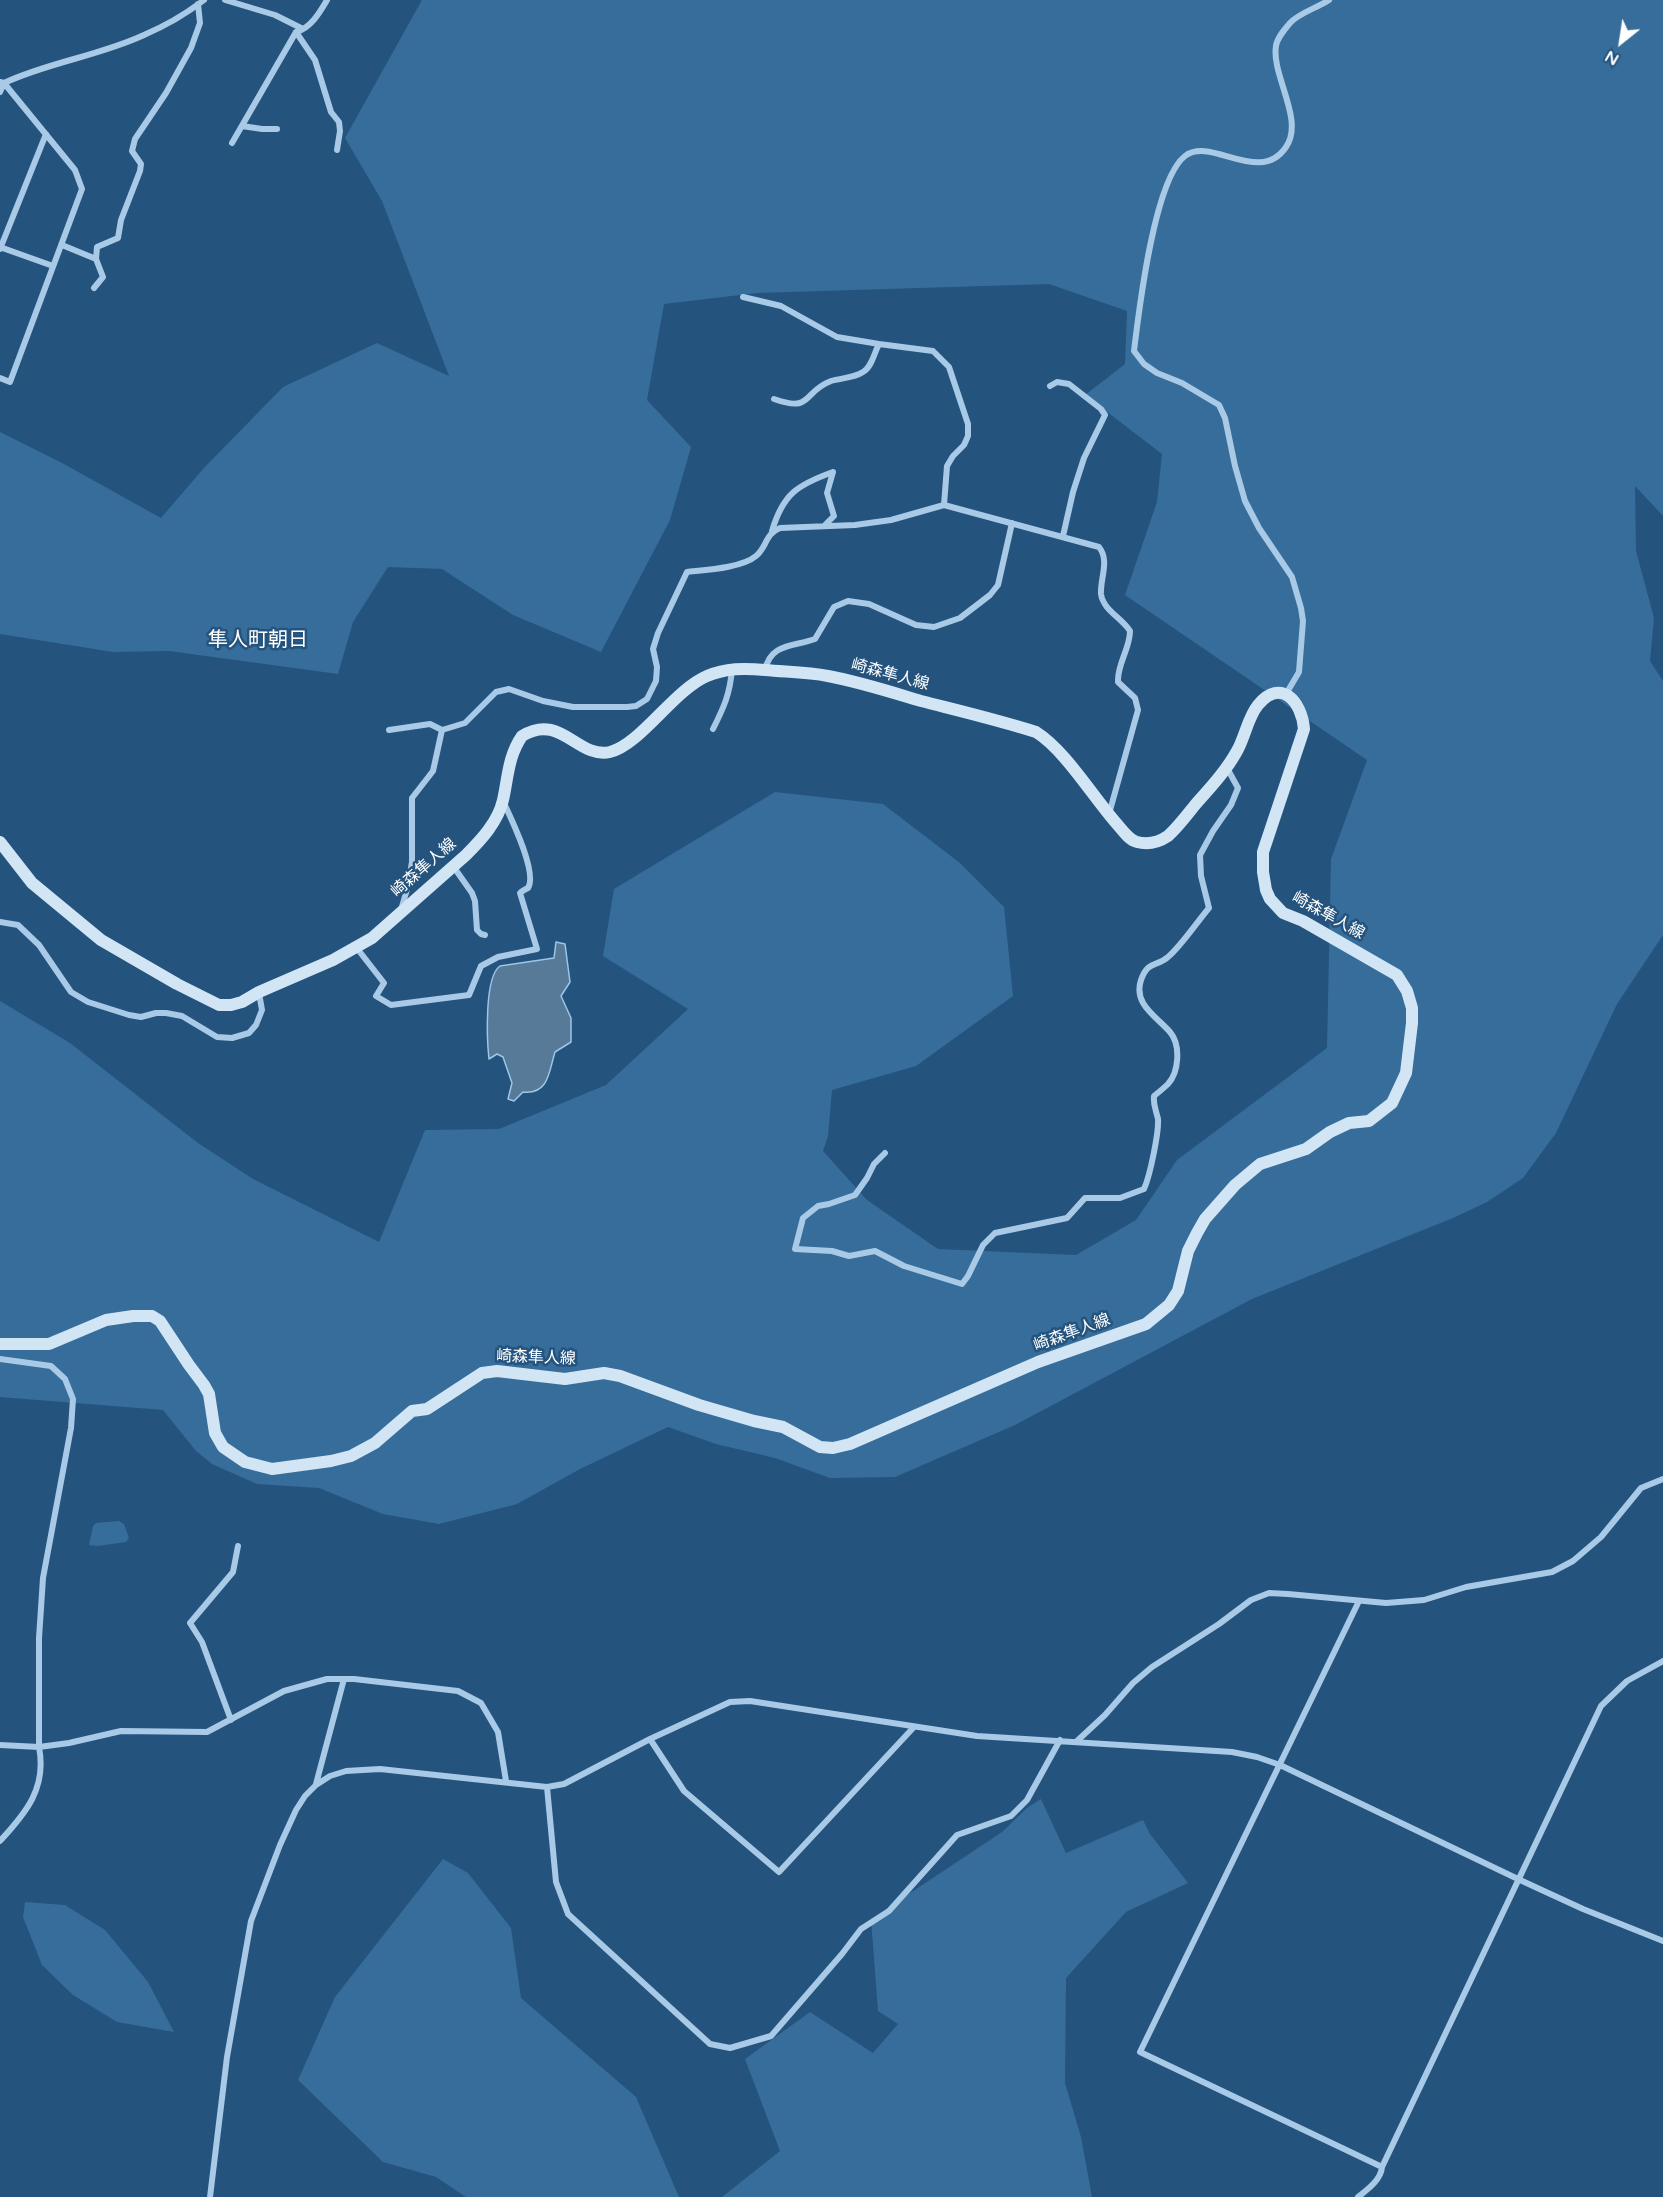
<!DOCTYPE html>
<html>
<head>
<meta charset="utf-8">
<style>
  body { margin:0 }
  #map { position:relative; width:1663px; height:2197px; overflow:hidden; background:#24537e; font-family:"Varela Round",sans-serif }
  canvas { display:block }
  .north { position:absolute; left:1591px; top:12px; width:60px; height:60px; -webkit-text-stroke:4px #24537e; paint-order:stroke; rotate:210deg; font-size:16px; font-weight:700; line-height:24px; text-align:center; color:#fff }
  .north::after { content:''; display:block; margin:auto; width:21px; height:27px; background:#fff; clip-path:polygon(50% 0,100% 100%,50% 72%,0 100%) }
</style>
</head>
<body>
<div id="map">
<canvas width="1663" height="2197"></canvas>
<div class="north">N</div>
</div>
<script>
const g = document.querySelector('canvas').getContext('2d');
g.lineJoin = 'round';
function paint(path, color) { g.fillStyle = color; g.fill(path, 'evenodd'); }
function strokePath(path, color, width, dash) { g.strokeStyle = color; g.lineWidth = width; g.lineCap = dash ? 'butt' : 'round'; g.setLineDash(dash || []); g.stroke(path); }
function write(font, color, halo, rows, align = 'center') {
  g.font = font + ' "Varela Round","Noto Sans JP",sans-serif'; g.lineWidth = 5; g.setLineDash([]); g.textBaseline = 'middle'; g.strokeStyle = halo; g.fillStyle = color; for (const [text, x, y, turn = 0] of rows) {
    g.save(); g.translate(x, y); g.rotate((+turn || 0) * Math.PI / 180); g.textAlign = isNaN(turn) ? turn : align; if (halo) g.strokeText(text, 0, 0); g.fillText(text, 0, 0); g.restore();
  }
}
paint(new Path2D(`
  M422,0H1663V516L1635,486L1636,551L1654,618L1650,661L1663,681V935L1617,1004L1556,1133L1523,1178L1487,1202L1453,1218L1252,1299L1015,1425L895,1477L830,1478L775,1458L716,1444L668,1427L580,1469L517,1504L439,1524L383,1514L319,1488L257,1484L212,1464L196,1451L163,1410L0,1397V1001L70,1043L198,1143L253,1179L379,1242L425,1130L499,1129L606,1085L688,1009L603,956L614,889L775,792L883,804L960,863L1004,907L1013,996L916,1066L832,1090L828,1136L823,1151L867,1200L938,1249L1076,1255L1136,1220L1177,1160L1327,1048L1331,859L1367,760L1125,595L1157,502L1162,454L1085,395L1125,364L1127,311L1049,284L757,293L664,304L647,400L691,447L670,520L601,652L513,615L442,569L388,567L353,622L338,674L169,651L113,652L0,634V432L64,464L161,518L203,469L283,387L377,343L449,376L382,201L345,138Z
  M119,1521L124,1524L129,1538L126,1542L98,1546L89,1545L93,1526L96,1523Z
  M1041,1799L1066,1853L1143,1820L1150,1834L1188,1883L1126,1912L1066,1978L1065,2083L1081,2137L1092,2197H722L780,2151L745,2059L810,2012L873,2053L898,2024L878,2011L871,1919L1002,1832L1027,1808Z
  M443,1859L468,1873L511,1928L521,1998L636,2097L679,2197H466L436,2177L383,2162L298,2080L335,1997Z
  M25,1902L65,1905L105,1930L148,1982L174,2032L117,2022L73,1995L42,1965L23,1917Z`), '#376d9b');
const water = new Path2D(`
  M556,942L565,944L570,982L561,996L571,1018V1042L555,1052C549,1071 549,1095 523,1092L514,1101L508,1099L512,1083L503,1057L497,1054L489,1059C487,1041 484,977 500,966L554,958Z`);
paint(water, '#577a98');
strokePath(water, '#9dc6e7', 1.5);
strokePath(new Path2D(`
  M225,0L275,15L303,29
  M296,32L315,60L331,112L339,122L340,131L337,150
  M0,82L4,83L75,170L82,189L10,382L0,378
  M0,92L4,83C49,62 99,56 144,35C165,26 186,14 204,0
  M242,126L262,129H277
  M232,143L296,32C311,28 320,12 327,0
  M62,245L96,259L97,247L118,238L121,220L140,171L141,164L132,151L135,139L166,93L191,48L200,23L198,4
  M0,247L53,266
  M0,249L46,134
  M94,288L103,277L96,259
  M743,297L781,306L837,337L879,344
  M1050,386L1057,382L1069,384L1101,409L1105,415L1084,458L1073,492L1063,536
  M774,399C813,413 802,392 831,381C841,378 854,378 863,372C872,367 874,353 879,344L933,351L949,367L968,424V436L964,445L953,456L947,466L944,505
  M825,525L834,516L827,493L833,472
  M772,531C783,494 797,485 833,472
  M765,670C771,643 793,647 815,639L834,607L848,601L869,604L916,625L934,627L960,618L990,595L998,585L1012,523
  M1286,694L1299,672L1303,621L1301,608L1292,577L1259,528L1245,501L1235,466L1225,418L1219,405L1182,383L1157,373L1144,364L1134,351C1139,310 1154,180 1185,156C1211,136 1260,186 1286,147C1305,120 1271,75 1276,46C1277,38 1284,30 1290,23C1299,13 1317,8 1329,0
  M713,729C724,707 730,694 732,669
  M389,730L430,724L442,730
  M453,866L472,893L475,901L477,930L481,934L485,935
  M401,910L408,886L412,862V798L433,771L442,730L465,723L496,692L509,689L543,701L573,707H627L636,706L647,699L656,681L657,667L653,649L658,633L687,572C704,570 742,568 756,556C767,547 765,534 780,528L855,525L891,520L944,505L1099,547C1110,561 1100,578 1101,594C1103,610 1122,618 1130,631C1130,649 1117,664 1118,682L1135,698L1138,710L1109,814
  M0,922L18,925L39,945L71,992L88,1002L129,1015L141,1017L156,1013H166L182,1016L217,1037L232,1038L249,1033L256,1025L262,1010L259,993
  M356,947L384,983L376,996L391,1005L469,995L481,966L498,957L537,949L520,893C521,892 526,889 528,888C538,873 510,816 503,801
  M885,1153L874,1164L867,1178L855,1195L829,1204L818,1206L803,1218L795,1249L832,1251L849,1256L875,1251L904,1266L962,1284L968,1276L983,1245L995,1233L1067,1218L1085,1198H1120L1144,1189C1150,1176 1159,1132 1158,1119C1156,1110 1153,1105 1154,1096C1159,1092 1164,1088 1168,1084C1179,1072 1181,1045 1170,1032C1156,1016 1133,1004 1141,980C1148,960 1157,967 1168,957C1181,946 1197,922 1209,908L1201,876L1200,855L1213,831L1231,805L1238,788L1227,768
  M0,1359L51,1366L65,1379L73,1399L71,1428L43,1578L39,1638V1747C47,1788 26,1813 0,1841
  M1359,1601L1140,2052L1382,2167
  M231,1720L202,1642L190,1623L233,1572L238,1546
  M650,1739L684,1791L779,1872L914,1727
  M1077,1741L1105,1715L1133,1683L1152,1667L1219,1624L1251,1600L1269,1593L1288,1594L1386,1603L1424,1600L1466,1587L1552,1572L1573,1561L1601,1537L1641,1488L1663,1479
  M0,1745L39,1747L69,1743L121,1731L207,1732L284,1691L327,1679H354L458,1691L481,1703L498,1732L506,1781
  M316,1784L344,1679
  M547,1787L556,1882L568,1914L710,2044L730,2048L771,2036L842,1954L861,1929L889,1911L957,1835L1011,1816L1027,1800L1060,1740
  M210,2197L227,2057L251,1921L280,1845L296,1810L305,1796L316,1785L330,1776L346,1771L380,1769L547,1787L564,1784L650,1739L730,1702L750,1701L977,1736L1232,1752L1257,1757L1280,1765L1520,1880L1583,1909L1663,1941
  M1358,2197C1367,2190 1381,2180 1382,2167L1601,1706L1627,1681L1663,1661`), '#a8cae6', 6);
strokePath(new Path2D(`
  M0,842L32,883L101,940L177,984L219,1005H231L242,1002L259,992L333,960L372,938L466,855C481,840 498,822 503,800C508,778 508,756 522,736C561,712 577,759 610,752C640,745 674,690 707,676C726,668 744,668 765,670C786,672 807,672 828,676C860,682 891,692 921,701C960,711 998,720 1036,732C1065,750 1093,797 1117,824C1123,831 1129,840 1137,842C1148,845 1159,842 1168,836C1178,827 1187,815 1195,805C1210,788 1226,771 1237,751C1245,737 1248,717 1258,705C1281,677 1302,702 1304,729L1263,852V872L1266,890L1270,899L1283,913L1303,921L1397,975L1407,991L1412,1008V1023L1406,1073L1392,1103L1369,1121L1349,1123L1330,1132L1306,1149L1260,1164L1235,1185L1205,1219L1197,1233L1188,1251L1178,1291L1169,1305L1146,1324L1038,1362L850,1444L833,1448L820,1447L783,1427L754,1421L699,1405L620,1376L604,1373L565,1379L497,1371L482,1373L427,1409L412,1411L375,1443L351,1456L331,1461L272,1469L245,1462L223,1447L215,1433L209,1394L204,1385L189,1365L160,1321L152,1316H133L106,1320L49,1344H0`), '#d2e5f5', 12);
write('16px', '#fff', '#24537e', [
  ["崎森隼人線",890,675,15],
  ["崎森隼人線",424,868,-41],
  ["崎森隼人線",1328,916,29],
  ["崎森隼人線",1072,1333,-20],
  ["崎森隼人線",536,1358,2]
]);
write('20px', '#fff', '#24537e', [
  ["隼人町朝日",258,641]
]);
</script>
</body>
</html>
